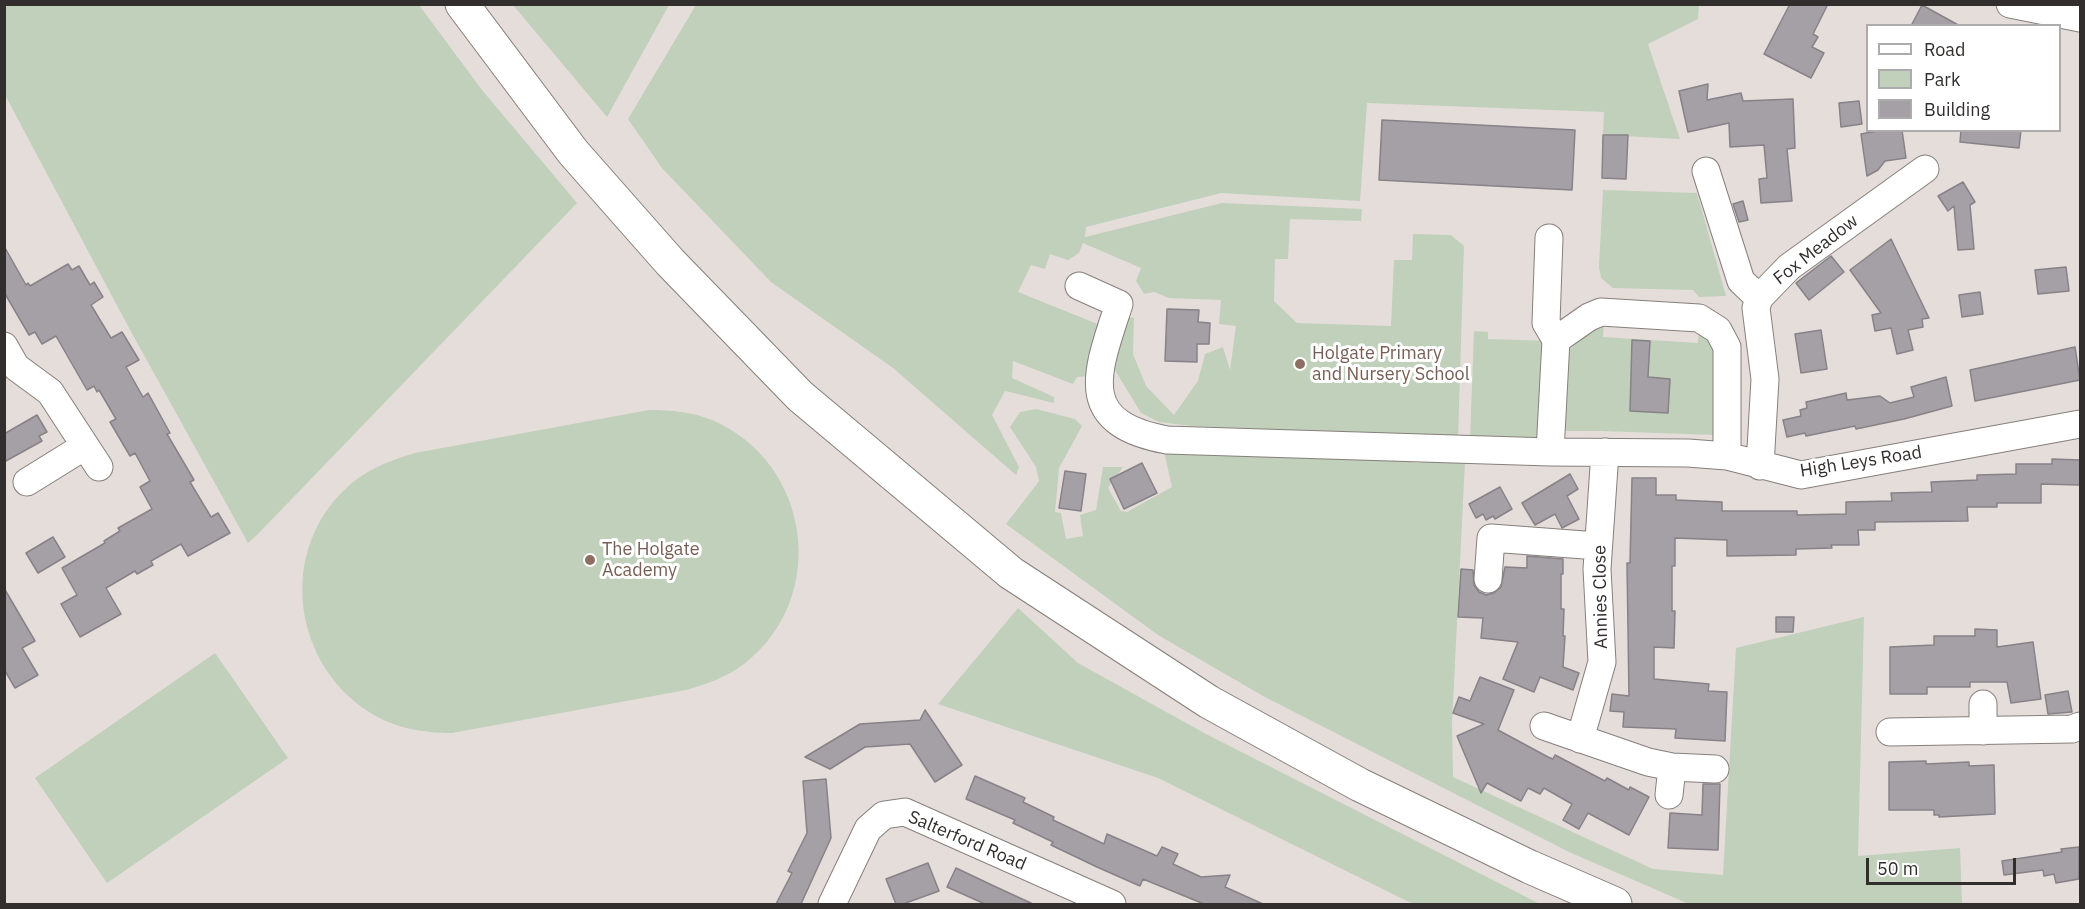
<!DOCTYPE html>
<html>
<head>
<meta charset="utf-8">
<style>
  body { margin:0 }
  #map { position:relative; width:2085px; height:909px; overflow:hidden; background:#e5ddd9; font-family:"IBM Plex Sans",sans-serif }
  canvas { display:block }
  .frame { position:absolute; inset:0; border:6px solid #322e2d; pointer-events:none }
  .legend { position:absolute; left:1866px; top:24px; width:195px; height:108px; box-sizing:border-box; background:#fff; border:2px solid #adabab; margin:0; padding:8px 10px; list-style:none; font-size:18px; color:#322e2d }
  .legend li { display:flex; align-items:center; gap:12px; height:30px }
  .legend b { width:30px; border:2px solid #adabab }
  .scale { position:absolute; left:1866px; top:858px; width:150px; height:27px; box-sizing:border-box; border:3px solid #322e2d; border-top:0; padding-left:8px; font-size:18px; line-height:21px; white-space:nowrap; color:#322e2d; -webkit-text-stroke:4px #fff; paint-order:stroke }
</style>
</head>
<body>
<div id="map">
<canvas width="2085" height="909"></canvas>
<div class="frame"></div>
<ul class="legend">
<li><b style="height:8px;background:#fff"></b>Road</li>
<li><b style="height:16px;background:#c0d0bb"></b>Park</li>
<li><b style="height:16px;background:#a5a0a6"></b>Building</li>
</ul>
<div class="scale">50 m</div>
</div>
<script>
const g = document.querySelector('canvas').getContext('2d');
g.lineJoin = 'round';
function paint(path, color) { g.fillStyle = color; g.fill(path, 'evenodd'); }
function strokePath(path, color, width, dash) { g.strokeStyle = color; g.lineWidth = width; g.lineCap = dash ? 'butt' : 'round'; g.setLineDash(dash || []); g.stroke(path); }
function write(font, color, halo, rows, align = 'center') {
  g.font = font + ' "IBM Plex Sans",sans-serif'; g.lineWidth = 6; g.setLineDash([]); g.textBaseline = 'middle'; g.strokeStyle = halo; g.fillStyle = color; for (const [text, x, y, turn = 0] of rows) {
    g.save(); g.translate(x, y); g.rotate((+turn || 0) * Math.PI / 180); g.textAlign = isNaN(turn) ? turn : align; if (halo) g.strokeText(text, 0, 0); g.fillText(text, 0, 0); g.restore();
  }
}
paint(new Path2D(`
  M4,5H419L482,90L577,203L257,535L248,543L129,328L5,95Z
  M513,5H669L607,117Z
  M696,5H1699L1698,19L1648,44L1680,139L1603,135L1604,112L1367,103L1360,201L1221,193L1086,227L1085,237L1222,203L1362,209L1361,221L1290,219L1288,259H1275L1274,301L1297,323L1391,326L1394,260H1412L1413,234L1451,235L1464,246L1458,439L1426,436L1191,426L1159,422L1141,413L1107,357L1124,316L1134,318L1133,354L1146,386L1174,415L1198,381L1205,354L1223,347L1230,370L1236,326L1219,324L1221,300L1169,298L1154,292L1144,294L1136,281L1141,268L1083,243L1079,253L1068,260L1050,254L1045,269L1031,265L1018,292L1105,327L1088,376L1077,377L1073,384L1013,361L1012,378L1054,397V403L1005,391L992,415L1019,467L1016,475L893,368L771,282L662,168L628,119Z
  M1603,190L1697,193L1726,296L1699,297L1693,290L1613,288L1601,278L1599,267Z
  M1604,321L1603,337L1698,343L1699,327L1716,336L1715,435L1601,431H1563L1566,354L1587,330Z
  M1474,331L1488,332V339L1550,341L1537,442L1470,440Z
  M1036,409L1075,419L1082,426L1059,468L1055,512L1061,513L1066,539L1083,536L1080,515L1096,510L1103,467H1123L1108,488L1121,511L1127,512L1172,487L1163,447L1401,460L1415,463L1431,462L1448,457L1465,461L1452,723L1453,777L1653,869L1723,875L1736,648L1864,617L1858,856L1960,848L1962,904H1689L1569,852L1263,696L1158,635L1006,524L1039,481L1036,467L1010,427L1020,412Z
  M649,410C671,410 692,412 712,420C811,462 830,598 744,664C727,677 707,684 686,690L452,733C423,733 394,728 369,712C287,659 278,539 357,479C375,466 395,459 415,453Z
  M1018,608L1078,663L1206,734L1540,904H1413L1158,778L938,704Z
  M215,653L288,758L107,883L35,778Z`), '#c0d0bb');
const building = new Path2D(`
  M1790,4H1828L1813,34L1818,37L1812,47L1824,53L1811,78L1764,54Z
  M1922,5L1960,26H1911Z
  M1708,84L1707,100L1741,93L1743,101L1793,99L1795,148L1787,149L1792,201L1761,203L1759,179L1767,178L1764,145L1730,147L1729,123L1688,132L1679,91Z
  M1859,101L1862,124L1841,127L1839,103Z
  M1382,120L1575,130L1572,190L1379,180Z
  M1883,130H1902L1906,158L1885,161L1878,170L1867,176L1861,134Z
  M1961,130H2021L2019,148L1960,142Z
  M1603,135H1628L1626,179L1602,178Z
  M1963,182L1975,202L1970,205L1974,249L1958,250L1954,206L1948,211L1938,196Z
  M1743,201L1748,220L1739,222L1733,204Z
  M1891,239L1929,318L1922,319L1923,327L1908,330L1913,350L1897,354L1891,328L1875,331L1872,315L1881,313L1850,270Z
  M4,246L26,285L28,283L30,286L68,264L72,270L79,266L90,285L94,282L103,297L91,305L111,338L122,332L139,360L126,367L143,397L148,393L170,433L167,434L194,480L190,482L211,517L218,513L230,533L188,556L181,544L151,561L153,565L137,574L135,571L106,588L121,614L80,637L61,604L77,595L62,568L105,543L104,541L120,531L118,528L152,509L140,487L150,481L135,453L130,456L110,422L116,419L99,390L97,392L94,386L87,390L56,336L42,344L35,332L29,335L4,292Z
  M1831,256L1844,272L1809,300L1796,283Z
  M2066,267L2069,291L2038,294L2035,270Z
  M1980,292L1983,314L1962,317L1959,295Z
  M1167,309L1199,310L1198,322L1210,323L1209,344H1197V362L1165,361Z
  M1821,330L1827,369L1801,373L1795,334Z
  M1632,340L1650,341L1648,377L1670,379L1668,413L1630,411Z
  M2075,347L2080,380L1975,401L1970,370Z
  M1946,377L1952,406L1904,419L1856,429L1855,426L1806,436L1805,433L1787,437L1783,420L1801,416L1800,410L1807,408L1806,402L1846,393L1847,400L1880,396L1890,403L1914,397L1911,387Z
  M37,415L47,432L39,436L42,441L4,462V434Z
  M2052,459L2080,460V485L2041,484V503H1997V507H1967L1968,521L1875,522V530H1858L1859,545H1831L1832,548L1796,549V555L1727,556V540L1675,538V566H1672V611H1675L1674,648L1654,647V679L1709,684L1708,691L1727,692L1725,741L1675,738L1676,729L1623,727L1624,712L1610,711L1612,694L1629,696L1627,563H1630L1632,478H1656V495H1676V500L1722,502V511H1797V515L1846,514V502L1892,501L1891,493L1932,492L1931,482L1977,480V475L2016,474V464H2052Z
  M1142,463L1157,493L1124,509L1110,479Z
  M1065,471L1086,474L1081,511L1059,508Z
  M1570,474L1578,489L1567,496L1579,519L1562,528L1555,514L1535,525L1522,503Z
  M1500,487L1512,509L1495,519L1493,516L1486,520L1483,514L1476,518L1469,504Z
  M53,537L65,557L38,573L26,553Z
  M1527,556L1563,559V574H1561V609H1564L1563,636H1565L1563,667L1579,673L1573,690L1540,677L1534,692L1503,679L1518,642L1481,638L1483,618L1458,617L1461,569L1473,570L1474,585L1479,592L1486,595L1494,593L1501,587L1505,567L1527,568Z
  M4,588L35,641L22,648L38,675L15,688L4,669Z
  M1776,617H1794L1793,632H1776Z
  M1975,629L1997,630V647L2033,642L2041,699L2011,703L2007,682H1970V687H1927V694H1890V647L1934,645V636H1975Z
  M1480,677L1514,690L1498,730L1548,757L1553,759L1555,755L1605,781L1607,778L1629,790L1630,787L1649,797L1629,835L1588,813L1579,829L1563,820L1572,804L1544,788L1540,794L1528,788L1521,801L1487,783L1481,793L1457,736L1484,724L1453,713L1459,697L1470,701Z
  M2068,691L2072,712L2048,714L2045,695Z
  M925,710L962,765L935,782L910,744L865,747L830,769L805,757L860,724L920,720Z
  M1926,761V764L1969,762V766L1994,765L1995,814L1939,817V815H1934V810H1889V762Z
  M975,776L1025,798L1023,802L1054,817L1053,820L1104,844L1107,834L1157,856L1162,847L1178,854L1173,864L1201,877L1230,875L1225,887L1263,904H1204L1143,879L1140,886L1097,867L1051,845L1053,842L1013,823L1015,820L966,799Z
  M826,779L831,838L801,904H776L792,873L788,871L807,833L803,781Z
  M1703,784H1720L1718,850L1668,848L1670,813L1702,815Z
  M2079,847V879L2056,883L2054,874L2044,876L2043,870L2004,875L2002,861L2062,852L2061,849Z
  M928,863L939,891L903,904H896L886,879Z
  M956,868L996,887L1033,904H985L947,887Z`);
paint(building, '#a5a0a6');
strokePath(building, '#878288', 1.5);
const minor = new Path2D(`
  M2010,4L2080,18
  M1706,171L1741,281L1759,298
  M1549,238L1546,323L1556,340L1550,452
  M1079,286L1119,304C1097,372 1074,423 1167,440L1550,452L1688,453L1727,456L1801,475L2080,424
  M1556,340L1589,317L1601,312L1699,318L1718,330L1727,347V456
  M4,346L16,367L50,392L99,467
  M1760,466L1765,379L1756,308L1759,298L1789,267L1925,169
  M27,482L85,446
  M1488,579L1491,538L1598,546
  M1983,704V731
  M1544,726L1648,762L1672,767L1715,769
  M1890,732L2072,729L2080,726
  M1580,739L1602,662L1597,569L1605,452
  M1669,795L1672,767
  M832,904L868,829L884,815L905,812L1112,904`);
const major = new Path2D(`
  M462,4L573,152L670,262L800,396L1011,573L1209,702L1360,785L1530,867L1615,904`);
strokePath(minor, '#867f7b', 29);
strokePath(major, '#867f7b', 35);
strokePath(minor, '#fff', 27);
strokePath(major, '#fff', 33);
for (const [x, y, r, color] of [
  [1300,364,6,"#8d6e63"],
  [590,560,6,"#8d6e63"]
]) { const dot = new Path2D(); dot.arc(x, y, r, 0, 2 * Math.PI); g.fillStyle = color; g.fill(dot); strokePath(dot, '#fff', 2); }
write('18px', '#322e2d', '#fff', [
  ["Fox Meadow",1816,250,-38],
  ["High Leys Road",1861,462,-9],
  ["Annies Close",1601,597,-91],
  ["Salterford Road",967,841,23]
]);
write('18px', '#785e54', '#fff', [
  ["Holgate Primary",1312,354],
  ["and Nursery School",1312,375],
  ["The Holgate",602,550],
  ["Academy",602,571]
], 'left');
</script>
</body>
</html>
